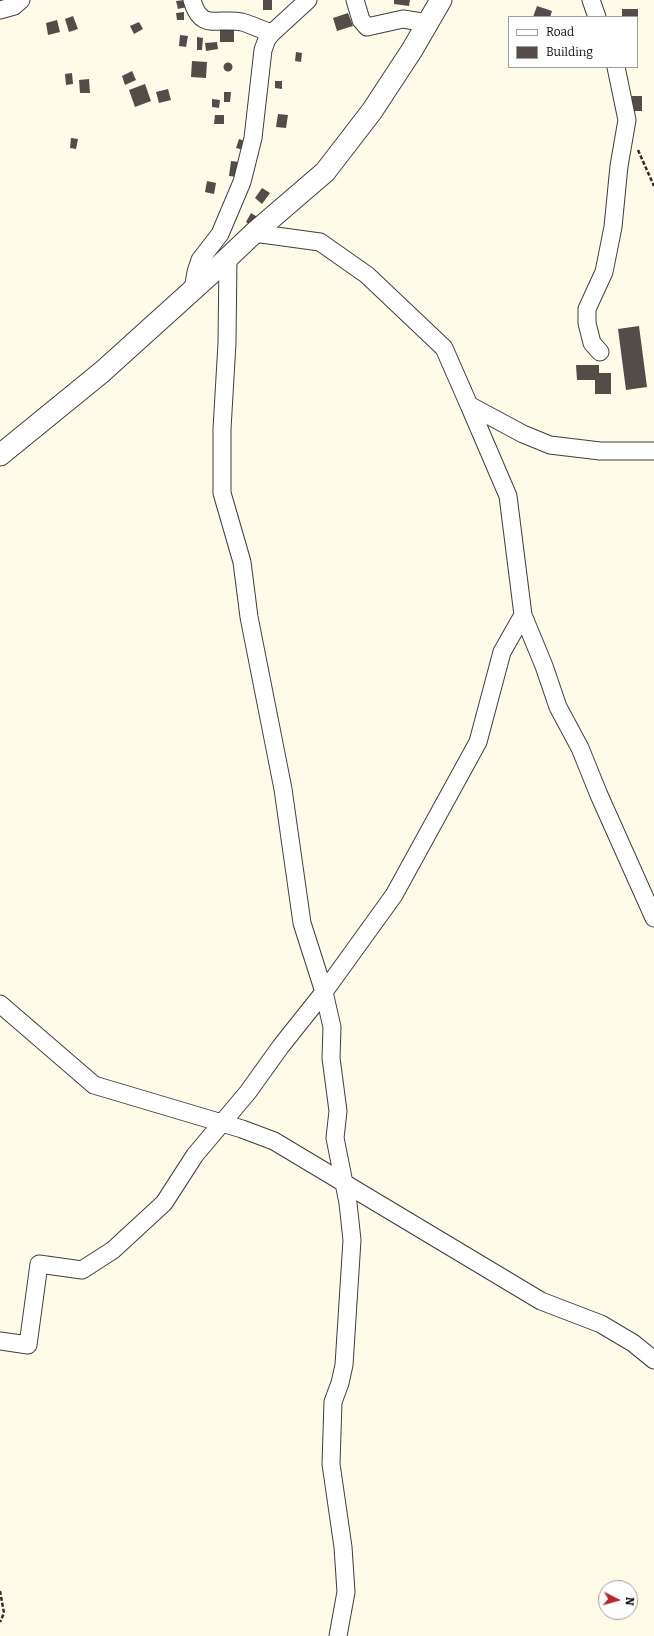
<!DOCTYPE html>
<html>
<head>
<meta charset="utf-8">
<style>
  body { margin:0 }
  #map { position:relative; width:654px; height:1636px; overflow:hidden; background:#fffbe9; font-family:Bitter,serif }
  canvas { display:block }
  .legend { position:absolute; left:508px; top:16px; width:130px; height:52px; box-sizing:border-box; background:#fff; border:1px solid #9d9d9d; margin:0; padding:5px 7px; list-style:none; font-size:12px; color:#0b0b0b }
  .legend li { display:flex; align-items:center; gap:8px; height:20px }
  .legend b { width:20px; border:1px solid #9d9d9d }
  .north { position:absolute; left:598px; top:1580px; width:40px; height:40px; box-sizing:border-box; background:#fff; border:1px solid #9d9d9d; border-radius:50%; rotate:96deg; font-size:11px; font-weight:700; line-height:16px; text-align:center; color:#0b0b0b }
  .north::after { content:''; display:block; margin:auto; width:14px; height:18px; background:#b7272c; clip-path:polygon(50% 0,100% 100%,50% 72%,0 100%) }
</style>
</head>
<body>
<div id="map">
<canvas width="654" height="1636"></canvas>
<ul class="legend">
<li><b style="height:5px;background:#fff"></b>Road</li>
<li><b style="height:11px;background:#534c48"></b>Building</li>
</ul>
<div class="north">N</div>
</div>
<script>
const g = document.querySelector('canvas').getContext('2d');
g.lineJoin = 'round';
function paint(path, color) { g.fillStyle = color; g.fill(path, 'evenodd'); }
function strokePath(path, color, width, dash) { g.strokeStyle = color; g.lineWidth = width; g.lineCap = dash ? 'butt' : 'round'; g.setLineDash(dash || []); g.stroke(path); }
paint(new Path2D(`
  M185,0L187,7L178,9L176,1Z
  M263,0H272V10H263Z
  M394,0H410L409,6L394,4Z
  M537,6L552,11L550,17H533Z
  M622,9H638V17H622Z
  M184,12V20H177L176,13Z
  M348,13L353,26L337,31L333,18Z
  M73,16L78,29L69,32L65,19Z
  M57,20L60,32L48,35L46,23Z
  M139,22L143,29L134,34L130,26Z
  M220,29H234V42H220Z
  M180,35L188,36L186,47L179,46Z
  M197,37L203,38L202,50H197Z
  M217,42L218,49L206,51L205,43Z
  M296,52L302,53L301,62L295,61Z
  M192,61L207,62L206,78L191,77Z
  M223.5 67a4.5 4.5 0 1 1 9 0a4.5 4.5 0 1 1-9 0Z
  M132,71L136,80L125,85L122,76Z
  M72,73L73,84L66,85L65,74Z
  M89,79L90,93H80L79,80Z
  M275,81H282V89L275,88Z
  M145,84L151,101L135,107L129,90Z
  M168,89L171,100L159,103L156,92Z
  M224,92H231L230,102H224Z
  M632,96H642V111H632Z
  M212,99L220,100L219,108L212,107Z
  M278,114L288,115L286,128L276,127Z
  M215,115H224V124H214Z
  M71,138L78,139L76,149L70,148Z
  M239,139L247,142L244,150L236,148Z
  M231,161L239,162L238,177L229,176Z
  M207,181L216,183L214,194L205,192Z
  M262,188L270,193L262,204L255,198Z
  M251,213L259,218L254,227L246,222Z
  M639,326L647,387L626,390L618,329Z
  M576,365H599V373H611V394H595V380H577Z`), '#534c48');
const minor = new Path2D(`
  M192,0C201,32 217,17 242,22C252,25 262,30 272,33L267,39L263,50L253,138L242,182L220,234L200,260L196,272L193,290
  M355,0L361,20L367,27L403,19L428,23
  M591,0L597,17
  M0,10L14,6L21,0
  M272,33L308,0
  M254,233L320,242L367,275L444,348L469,405L523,434L550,445L600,451H654
  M228,257L227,343L222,429V493L242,562L249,617L283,789L302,923L324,992L332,1027L331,1058L338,1111L335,1138L348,1203L352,1240L344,1365L340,1383L333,1402L331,1464L343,1547L346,1592L338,1636
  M600,352L592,343L587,323V309L604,272L613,227L619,166L627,120L616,67
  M469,405L508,496L523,615L544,666L558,707L580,748L599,795L654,918
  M0,1004L94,1085L242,1129L274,1141L541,1301L601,1324L633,1343L654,1360
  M0,1341L28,1345L39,1264L82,1270L113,1250L164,1203L195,1155L248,1092L281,1046L324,992L394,895L478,742L502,652L523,615`);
const tertiary = new Path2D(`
  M0,455L102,372L216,269L254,233L325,172L372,111L412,50L441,0`);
strokePath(minor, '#3e3e3e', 19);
strokePath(tertiary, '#3e3e3e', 23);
strokePath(new Path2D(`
  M638,150L654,186
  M0,1591L4,1613L0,1622`), '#2d2d2d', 2.5, [4, 2]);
strokePath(minor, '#fff', 17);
strokePath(tertiary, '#fff', 21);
</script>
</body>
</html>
